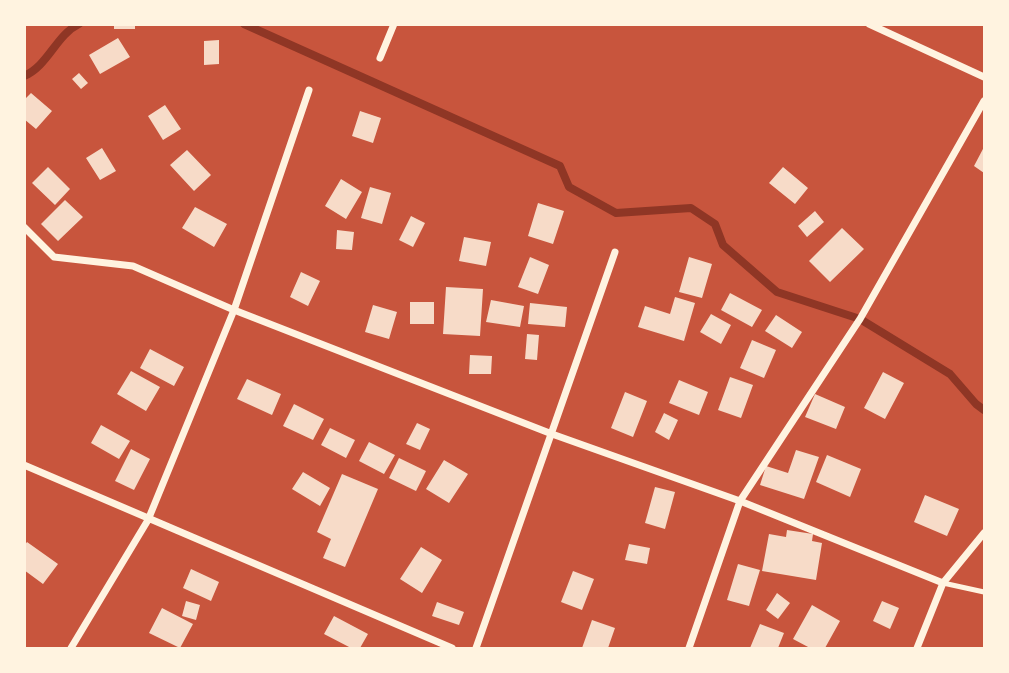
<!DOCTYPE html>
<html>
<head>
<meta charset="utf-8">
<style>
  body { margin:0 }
  #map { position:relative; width:1009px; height:673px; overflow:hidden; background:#c8553d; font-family:"Open Sans",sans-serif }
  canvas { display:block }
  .frame { position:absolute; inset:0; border:26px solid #fff3e0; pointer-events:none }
</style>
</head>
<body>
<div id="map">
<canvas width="1009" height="673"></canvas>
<div class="frame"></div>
</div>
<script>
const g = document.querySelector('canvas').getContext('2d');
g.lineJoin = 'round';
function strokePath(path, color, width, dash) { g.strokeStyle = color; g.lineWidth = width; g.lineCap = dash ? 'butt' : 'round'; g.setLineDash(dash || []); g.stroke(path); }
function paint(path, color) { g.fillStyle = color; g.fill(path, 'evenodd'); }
strokePath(new Path2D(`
  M244,24L560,166L569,187L616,213L691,208L715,224L723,245L777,292L860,319L950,374L976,404L984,410
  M24,76C48,66 56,35 79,24`), '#8f3625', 8);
paint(new Path2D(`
  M114,24H135V29H114Z
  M118,38L130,57L100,74L89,55Z
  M219,40V64L204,65V41Z
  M79,73L88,83L81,89L72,79Z
  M31,93L52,111L36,129L24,119V100Z
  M165,105L181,129L163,140L148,116Z
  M360,111L381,118L373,143L352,136Z
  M984,147V173L974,166Z
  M102,148L116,171L100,180L86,158Z
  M187,150L211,175L194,191L170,165Z
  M48,167L70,189L55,205L32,183Z
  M783,167L808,188L795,204L769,183Z
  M341,179L362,192L346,219L325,206Z
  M370,187L391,193L382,224L361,218Z
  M65,200L83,217L58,241L41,224Z
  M538,203L564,211L553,244L528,236Z
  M195,207L227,224L214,247L182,228Z
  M815,211L824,222L807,237L798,226Z
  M411,216L425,223L413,247L399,240Z
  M842,228L864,249L830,282L809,261Z
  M337,230L354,232L352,250L336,249Z
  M464,237L491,242L486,266L459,261Z
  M530,257L549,265L538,294L518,287Z
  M689,257L712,264L702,298L679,292Z
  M301,272L320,281L308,306L290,297Z
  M446,287L483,289L480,336L443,334Z
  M730,293L762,310L752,327L721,310Z
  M675,297L695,303L684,341L638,327L645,306L670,314Z
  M491,300L524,306L520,327L486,322Z
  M410,302H434V324H410Z
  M530,303L567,307L565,327L528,324Z
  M373,305L397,312L389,339L365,332Z
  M711,314L731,325L721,344L700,332Z
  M776,315L802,332L792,348L765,331Z
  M527,334L539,335L537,360L525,359Z
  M752,340L776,350L764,378L740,368Z
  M150,349L184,367L174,386L140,368Z
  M470,355L492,356L491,374H469Z
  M131,371L160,387L146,411L117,394Z
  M883,372L904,383L885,419L864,408Z
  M730,377L753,385L741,418L718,410Z
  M247,379L281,394L272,415L237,399Z
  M679,380L708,392L699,415L669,403Z
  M625,392L647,401L633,437L611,428Z
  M815,394L845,407L836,429L805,417Z
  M294,404L324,419L313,440L283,426Z
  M664,413L678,420L669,440L655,432Z
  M417,423L430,429L420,450L406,444Z
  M101,425L130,441L119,459L91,443Z
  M330,428L355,440L346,458L321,445Z
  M369,442L395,455L384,474L359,461Z
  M131,449L150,459L134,490L115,481Z
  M796,450L819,457L804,499L760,485L766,466L788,473Z
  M827,455L861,469L850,497L816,482Z
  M399,458L426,471L416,491L389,478Z
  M444,460L468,474L449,503L426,489Z
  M303,472L330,488L320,506L292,489Z
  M342,474L378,489L345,567L323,558L331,539L317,532Z
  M655,487L675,492L665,529L645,523Z
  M925,495L959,509L947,536L914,522Z
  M787,530L813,534L812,541L822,543L816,580L762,571L769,534L786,537Z
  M27,542L58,564L43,584L24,570V546Z
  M629,544L650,548L647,564L625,560Z
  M421,547L442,560L422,593L400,579Z
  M738,564L760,570L749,606L727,600Z
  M191,569L219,582L211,601L183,588Z
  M573,571L594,579L582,610L561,602Z
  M777,593L790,603L778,619L766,610Z
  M186,601L200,605L196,620L182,616Z
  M882,601L899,608L890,629L873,621Z
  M437,602L464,612L459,625L432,616Z
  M812,605L840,621L825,648H810L793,639Z
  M162,608L193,624L180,648L149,633Z
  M334,616L368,634L360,648H351L324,634Z
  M592,620L615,628L608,648H582Z
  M760,624L784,633L778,648H750Z`), '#f7dbc8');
strokePath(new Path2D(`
  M943,583L984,592`), '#fff3e0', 5);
strokePath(new Path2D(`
  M869,24L984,77
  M380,58L394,24
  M24,227L54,257L133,266L234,310L552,434L740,501L943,583
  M24,465L452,648
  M71,648L148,520L234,310L309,90
  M476,648L615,252
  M689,648L740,501L860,319L984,101
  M917,648L943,583L984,533`), '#fff3e0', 7);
</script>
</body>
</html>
